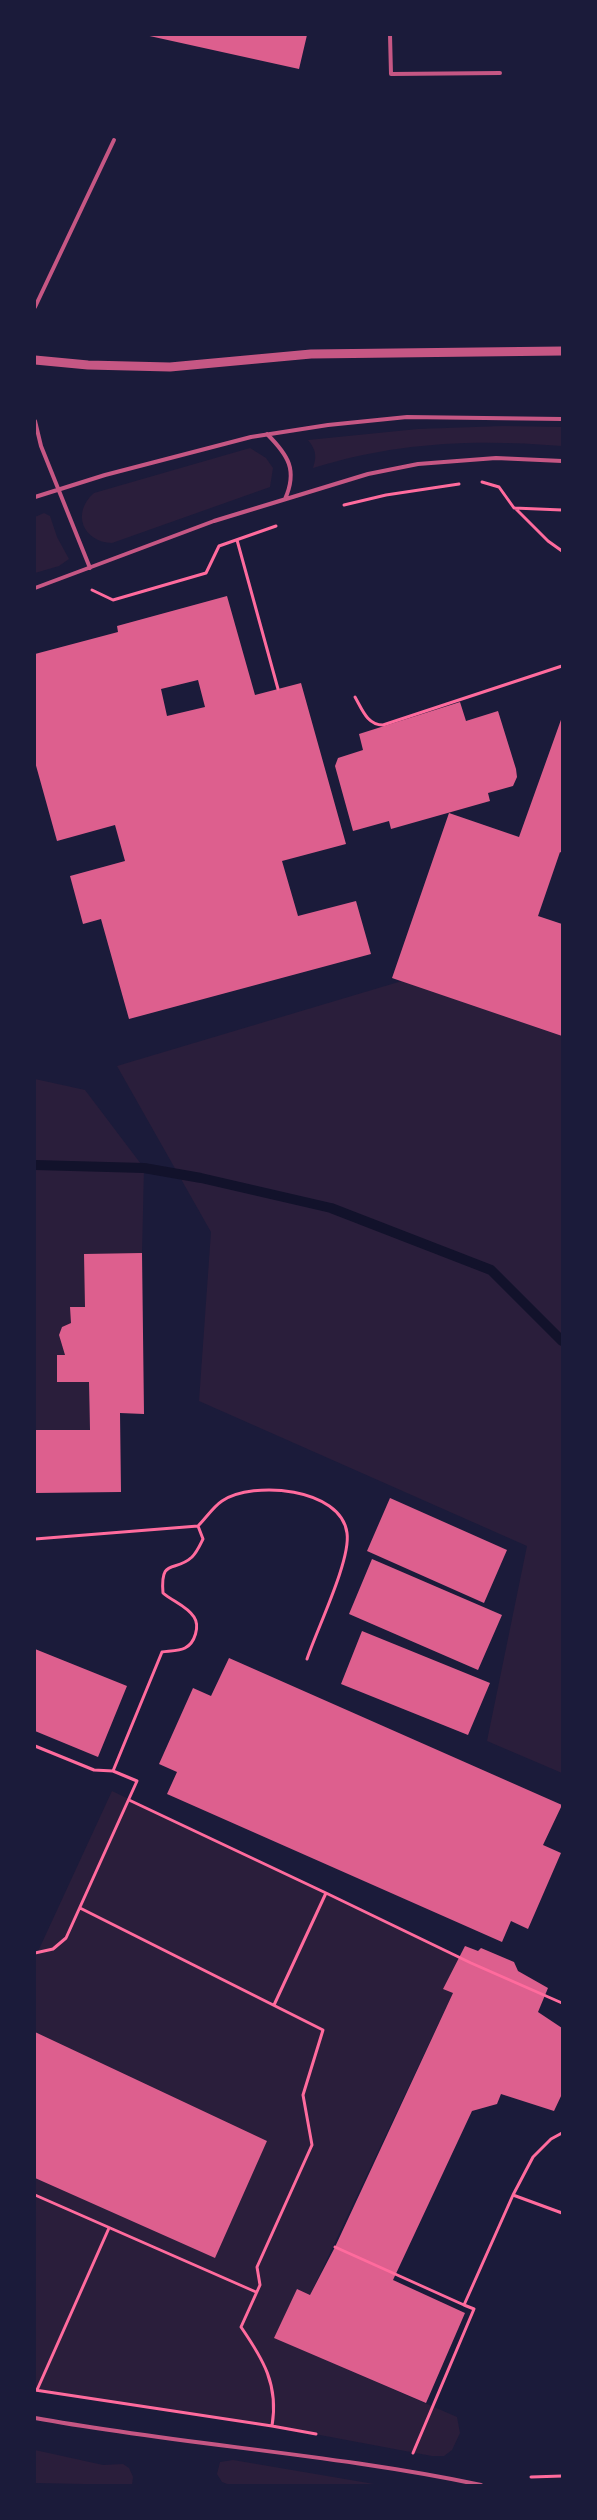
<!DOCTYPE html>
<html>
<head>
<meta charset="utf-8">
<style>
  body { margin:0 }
  #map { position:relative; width:597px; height:2520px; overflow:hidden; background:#1b1b3a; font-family:"Golos Text",sans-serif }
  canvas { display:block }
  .frame { position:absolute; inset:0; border:36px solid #1b1b3a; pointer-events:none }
</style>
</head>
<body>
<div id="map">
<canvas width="597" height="2520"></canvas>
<div class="frame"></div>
</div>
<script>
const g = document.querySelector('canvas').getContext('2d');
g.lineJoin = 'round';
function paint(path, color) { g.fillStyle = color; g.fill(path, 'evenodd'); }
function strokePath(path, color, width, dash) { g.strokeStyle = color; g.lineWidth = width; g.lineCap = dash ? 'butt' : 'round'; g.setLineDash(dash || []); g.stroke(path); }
paint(new Path2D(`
  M503,426L562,427V446C475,439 397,442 313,468C317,456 316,450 308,440L418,429Z
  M250,448L266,458L273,468L270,487L112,543C83,542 71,513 94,493Z
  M44,513L50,516L57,537L69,559L59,566L35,573V517Z
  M402,981L562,1036V1773L487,1741L527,1546L199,1401L211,1232L117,1066Z
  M35,1079L85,1090L144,1168L142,1253L85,1307H71V1323L62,1327L59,1335L65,1355H57V1382H89L90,1430H35Z
  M112,1791L459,1957L453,1993L310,2295L297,2289L275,2338L457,2417L460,2433L452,2450L444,2456H432L272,2426L35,2390V2178L215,2258L267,2141L35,2032V1958Z
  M35,2450L103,2465L123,2464L129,2468L133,2477L132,2485L35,2483Z
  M233,2460L380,2485H230L222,2482L217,2474L220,2462Z`), '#2a1e3b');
strokePath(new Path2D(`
  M35,1165L144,1168L201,1178L331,1208L491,1270L562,1341`), '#12122b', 10);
paint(new Path2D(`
  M145,35H307L299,69Z
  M227,596L255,695L301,683L346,844L282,861L298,916L356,901L371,954L129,1019L101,919L83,924L70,876L125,861L115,825L57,841L35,762V654L118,632L117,626ZM198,680L205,707L167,716L161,689Z
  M460,702L466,721L498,711L516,769L517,777L513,786L488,793L490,801L391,829L389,821L353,831L335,766L338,758L363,750L359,734Z
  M562,717V853L560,852L538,916L562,924V1036L392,978L449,813L519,837Z
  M142,1253L144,1414L120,1413L121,1492L35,1493V1430H90L89,1382H57V1355H65L59,1335L62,1327L71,1323L70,1307H85L84,1254Z
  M390,1498L507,1550L484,1603L367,1551Z
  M372,1559L502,1615L478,1670L349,1614Z
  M362,1631L490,1683L468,1735L341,1684Z
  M35,1649L127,1686L98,1757L35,1731Z
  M229,1658L562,1805L543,1845L561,1853L528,1929L511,1921L502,1942L167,1794L177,1772L159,1764L193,1688L211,1696Z
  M465,1946L478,1951L481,1948L514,1962L518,1971L548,1988L538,2012L562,2028V2094L554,2111L501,2094L497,2104L472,2111L393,2280L465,2313L426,2403L274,2338L297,2289L310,2295L335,2247L453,1993L443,1989Z
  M35,2032L267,2141L215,2258L35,2178Z`), '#dd5f8e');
strokePath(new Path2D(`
  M482,482L499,487L514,508L562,510
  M344,505L386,495L459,484
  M515,508L548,541L562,551
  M237,540L278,689
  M92,590L113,600L206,573L219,546L276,526
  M355,697C362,709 367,725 383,725L562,666
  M198,1526C206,1518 213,1507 222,1501C253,1480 341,1488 347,1533C351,1560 317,1629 307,1659
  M35,1539L198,1526L203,1539C200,1545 197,1552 192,1557C175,1573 160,1557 163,1593C172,1601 187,1606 194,1617C200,1626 195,1643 185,1648C180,1651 169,1651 162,1652L113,1771L137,1781L66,1938L53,1949L35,1953
  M35,1746L94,1770L113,1771
  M129,1800L326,1893
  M274,2005L326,1893L471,1963L562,2003
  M35,2195L256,2292
  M513,2195L562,2213
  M335,2247L464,2305L513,2195L533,2157L551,2139L562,2133
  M35,2390L272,2426C279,2385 263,2359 241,2327L260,2285L257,2267L312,2145L303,2095L323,2030L80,1908
  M37,2390L109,2228
  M272,2426L316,2434
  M413,2453L474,2309L464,2305
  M531,2477L562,2476`), '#ff6b9d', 3);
strokePath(new Path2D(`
  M390,35L391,74L500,73
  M35,307L114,140
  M35,421L41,446L90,568
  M267,434C288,455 298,470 285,499
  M35,497L105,475L251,437L328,425L407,417L562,419
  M35,588L214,521L368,474L418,464L496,458L562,461
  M35,2418C183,2445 334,2454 481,2485`), '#c65784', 4);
strokePath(new Path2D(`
  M35,360L88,365L170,367L311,354L562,351`), '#c65784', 9);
</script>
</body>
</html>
